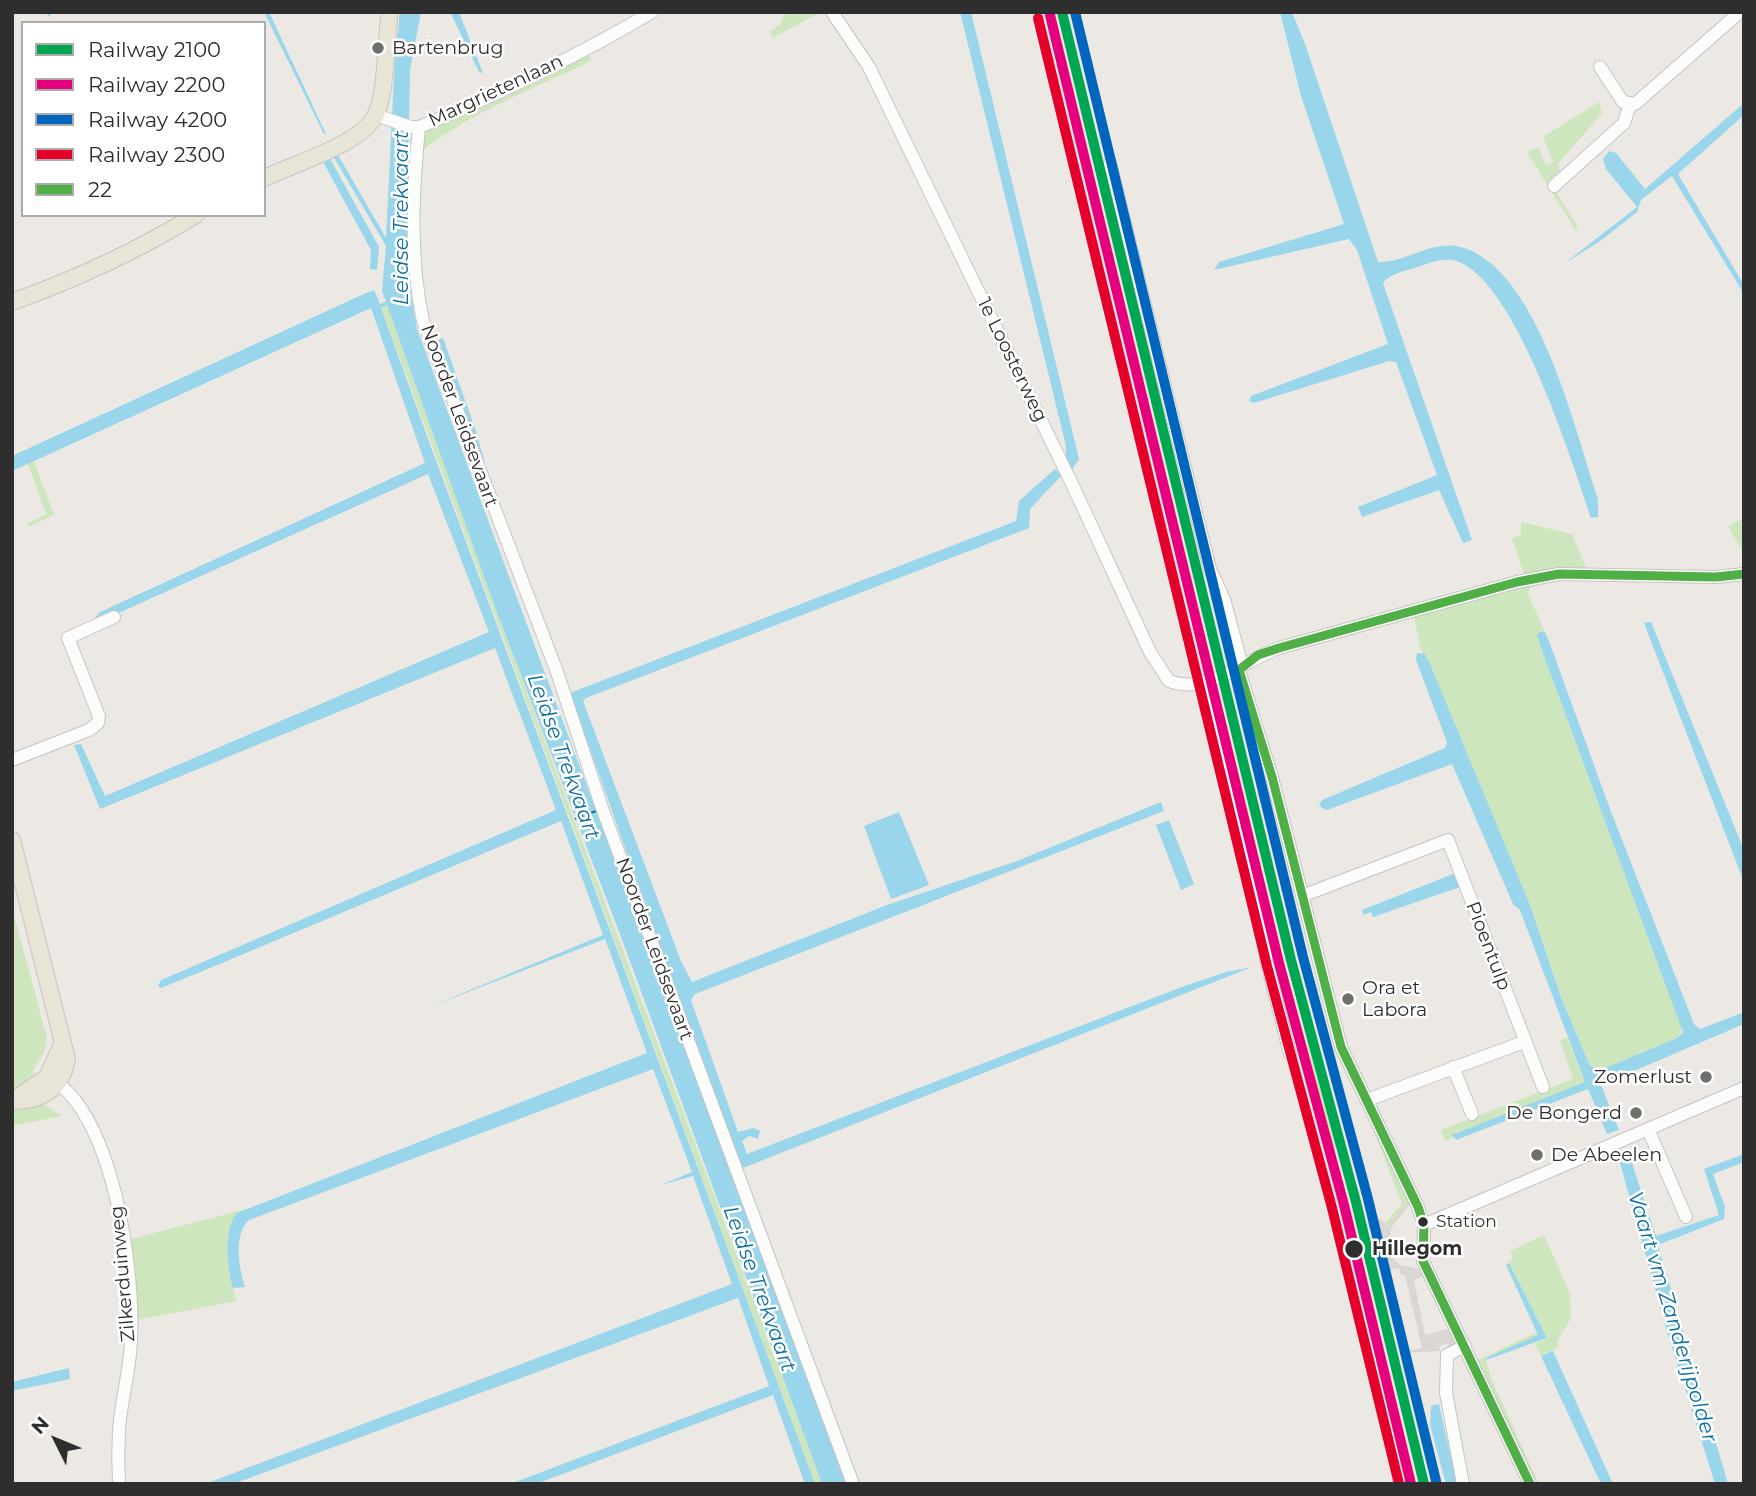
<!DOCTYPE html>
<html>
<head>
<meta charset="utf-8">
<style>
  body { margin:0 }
  #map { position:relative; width:1756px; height:1496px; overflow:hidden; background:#ece8e4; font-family:Montserrat,sans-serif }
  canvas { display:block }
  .frame { position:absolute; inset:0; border:14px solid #2e2e2e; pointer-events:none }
  .legend { position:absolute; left:21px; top:21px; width:245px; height:196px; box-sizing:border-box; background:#fff; border:2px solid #ababab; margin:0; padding:9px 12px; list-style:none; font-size:21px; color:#2e2e2e }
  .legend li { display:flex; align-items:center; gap:14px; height:35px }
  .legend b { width:35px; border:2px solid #ababab }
  .north { position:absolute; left:21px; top:1405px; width:70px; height:70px; -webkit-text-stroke:5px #fff; paint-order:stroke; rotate:313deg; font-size:19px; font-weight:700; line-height:28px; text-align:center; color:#2e2e2e }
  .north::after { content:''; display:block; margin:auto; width:24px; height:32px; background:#2e2e2e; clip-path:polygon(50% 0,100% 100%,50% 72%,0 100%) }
</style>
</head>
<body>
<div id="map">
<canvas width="1756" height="1496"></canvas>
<div class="frame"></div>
<ul class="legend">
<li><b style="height:9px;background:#00a651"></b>Railway 2100</li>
<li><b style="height:9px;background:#e5007d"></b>Railway 2200</li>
<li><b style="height:9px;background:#0065bd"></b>Railway 4200</li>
<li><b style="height:9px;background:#e4002b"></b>Railway 2300</li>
<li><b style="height:9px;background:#50af46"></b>22</li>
</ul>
<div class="north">N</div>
</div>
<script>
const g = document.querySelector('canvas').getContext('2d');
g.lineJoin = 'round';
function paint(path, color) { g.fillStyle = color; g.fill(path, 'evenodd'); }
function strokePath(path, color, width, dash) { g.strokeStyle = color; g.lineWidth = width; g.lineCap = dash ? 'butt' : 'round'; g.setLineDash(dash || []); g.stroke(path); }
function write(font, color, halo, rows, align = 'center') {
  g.font = font + ' Montserrat,sans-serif'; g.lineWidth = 5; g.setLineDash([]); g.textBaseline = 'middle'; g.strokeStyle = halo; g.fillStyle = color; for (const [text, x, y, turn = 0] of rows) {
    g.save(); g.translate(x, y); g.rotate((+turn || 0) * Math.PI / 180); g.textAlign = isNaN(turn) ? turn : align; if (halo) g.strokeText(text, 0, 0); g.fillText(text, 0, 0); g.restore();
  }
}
paint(new Path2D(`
  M785,12H821L772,38L770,31L780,25Z
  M590,55L591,61C538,87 464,115 420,153L426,131L432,127Z
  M1599,102L1602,113L1558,164L1560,171L1549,180L1578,227L1575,230L1527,152L1538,148L1546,165L1553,162L1543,137Z
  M387,305L496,610L822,1484H815L381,307Z
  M34,461L54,515L28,527L27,524L46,514L28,464Z
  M1744,518V553L1728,527Z
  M1521,522L1572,534L1587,570L1525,577L1512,539L1521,534Z
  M1531,584L1528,594L1545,632L1541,648L1683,1028L1677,1038L1603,1069L1590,1066L1562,1000L1530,905L1420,647L1414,616Z
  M12,908L47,1038L44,1052L33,1070L34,1079L12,1091Z
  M1304,1028L1337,1147L1329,1149Z
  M1567,1037L1585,1082L1445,1141L1441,1130L1573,1079L1560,1040Z
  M43,1103L61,1116L12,1126V1108Z
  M1370,1122L1407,1200V1204L1388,1226L1385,1223L1402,1204Z
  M250,1208C217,1222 228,1273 237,1301L137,1320L131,1239Z
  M1544,1235L1570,1294L1571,1318L1557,1342L1558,1348L1541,1356L1535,1344L1547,1338L1509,1263L1513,1258L1510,1251Z
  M1357,1320L1381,1420L1378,1422L1354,1321Z
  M1537,1332L1539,1335L1534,1338L1488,1357L1486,1360L1491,1378L1539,1484H1536L1478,1360Z`), '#cee6be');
paint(new Path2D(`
  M1408,1197L1409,1205L1391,1228L1389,1253L1399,1265L1420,1269L1424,1276L1414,1280L1425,1335L1450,1328L1458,1343L1449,1348L1448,1343L1439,1346L1440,1351L1400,1353L1422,1348L1405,1275H1401L1399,1268L1381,1272L1380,1267L1383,1260L1376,1254L1373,1238L1376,1237L1369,1221L1380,1219L1388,1225L1407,1204Z`), '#dad6d2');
paint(new Path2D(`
  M264,12H269L326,134H324Z
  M400,12H421L410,70L407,227V274L417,329L662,988L670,984L654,929L570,693L1016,521L1019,501L1055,469L1062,475L1030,509L1029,528L586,698L583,701L681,961L692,982L887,905L1017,861L1161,802L1164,811L695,994L691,1000L738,1132L754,1128L760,1131L758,1139L749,1136L742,1141L747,1154L1179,988L1226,972L1252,967L743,1168L740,1167L668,1002L846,1484H822L621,937L496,610L387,305L381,308L431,447L815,1484H805L773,1395L536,1484H510L769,1386L738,1298L247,1479L233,1484H205L732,1284L693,1176L661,1185L692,1172L653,1069L249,1220C233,1234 239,1269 245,1287L233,1288C227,1270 223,1228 237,1213L647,1053L605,939L429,1007L603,935L561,821L198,973L161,988L158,986L161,980L556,810L495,648L100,809L74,745L81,744L105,796L489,632L428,474L123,611L94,623L92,621L100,612L425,463L371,308L12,471V456L366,293L374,290L380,304L386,302L382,291L386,246L333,156L337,154L341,160L386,238L395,56Z
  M450,12H459L483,73L479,72Z
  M960,12H971L1079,459L1072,470L1066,464V446Z
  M1280,12H1292L1305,44L1378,262C1404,263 1429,242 1456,246C1537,261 1575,431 1598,499V517L1591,518C1571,459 1516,282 1457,261C1445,257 1433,262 1421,266C1409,270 1390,273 1383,283L1472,540L1463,543L1439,490L1362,517L1358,507L1437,475L1396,362L1389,361L1254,403L1249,401L1251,396L1388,344L1357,250L1349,239L1214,270L1219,262L1344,224L1301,96Z
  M1744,103V115L1678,174L1744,285V294L1672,176L1641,200L1637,212L1599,242L1565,263L1637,207L1606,169L1603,159L1609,151L1616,153L1645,189Z
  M329,157L379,247L377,270L370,269L371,250L323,162V159Z
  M443,338L476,431L489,478L438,340Z
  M1651,622L1744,850V882L1644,623Z
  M1540,632H1545L1550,644L1610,809L1694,1024L1700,1029L1744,1012V1024L1601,1085L1619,1130L1607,1134L1588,1089L1456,1140L1452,1135L1585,1082L1520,910L1513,904L1452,764L1327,810L1319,806L1322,800L1445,748L1447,742L1416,660L1417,653L1425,654L1430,664L1530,905L1562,1000L1590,1066L1603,1069L1677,1038L1683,1032L1541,648L1537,635Z
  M899,812L929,885L891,899L864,826Z
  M1169,820L1194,884L1181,890L1156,825Z
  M1453,874L1460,887L1373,917L1371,912L1363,915L1362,910Z
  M1627,1148L1656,1236L1719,1215L1704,1169L1744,1154V1162L1713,1174L1725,1207L1724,1219L1658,1245L1728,1484H1715L1667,1332L1617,1152Z
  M1509,1263L1547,1338L1486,1360L1488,1357L1538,1335L1506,1265Z
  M1553,1351L1613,1484H1601L1541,1356Z
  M69,1368L70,1379L12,1391V1382Z
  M1439,1404L1457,1484H1446L1430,1425L1431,1406Z`), '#99d6ec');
strokePath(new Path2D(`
  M48,12L49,15`), '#99d6ec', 2.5);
strokePath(new Path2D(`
  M575,819L596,811`), '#0d6fa3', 2, [9, 7]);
const minor = new Path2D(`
  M832,12L869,67L1073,486L1150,652L1169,681C1208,696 1244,660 1279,648L1517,582L1559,574L1716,577L1744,574
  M1600,67L1623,102L1635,104L1740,12
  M376,115L411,127H419C499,94 578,56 652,12
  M419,127C413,192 409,256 423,321L557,672L602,808L853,1484
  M1110,163L1210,569L1224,599L1242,666
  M1554,186L1624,123L1630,105
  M1239,670L1272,777L1341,1047L1418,1207L1424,1225L1423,1261L1530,1484
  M1201,682L1218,735L1268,943L1266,959L1290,1054
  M12,760L89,730L98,723L99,716L68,638L114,617
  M1302,896L1448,840L1543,1087
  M1453,1067L1472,1114
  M51,1079C114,1114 135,1274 131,1341C130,1371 121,1400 119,1430C118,1448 118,1466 119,1484
  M1367,1100L1524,1042
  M1648,1129L1686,1217
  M1424,1225L1744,1088
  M1463,1484L1446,1393L1447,1355L1465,1346`);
const major = new Path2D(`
  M264,178C293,164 363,144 376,114C387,91 385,40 390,12
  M12,302C79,278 135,252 196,215
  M12,840L67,1059C62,1089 42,1101 12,1101
  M21,1095L47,1077L62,1044`);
strokePath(minor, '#c5c4c5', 14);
strokePath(major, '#c6c5c4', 18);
strokePath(minor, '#fcfcfb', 12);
strokePath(major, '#e8e4d6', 16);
strokePath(new Path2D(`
  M1239,670L1272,777L1341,1047L1418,1207L1424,1225L1423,1261L1530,1484
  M1239,670L1258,655L1279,648L1517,582L1559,574L1716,577L1744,574`), '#50af46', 9);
strokePath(new Path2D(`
  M1062,12L1291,960L1356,1202L1424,1484`), '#00a651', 10);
strokePath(new Path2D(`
  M1050,15L1279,963L1344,1205L1411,1484`), '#e5007d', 10);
strokePath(new Path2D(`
  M1075,12L1303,957L1368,1199L1436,1481`), '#0065bd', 10);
strokePath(new Path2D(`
  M1038,18L1267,966L1332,1208L1399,1484`), '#e4002b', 10);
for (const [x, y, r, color] of [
  [378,48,7,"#706f6e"],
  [1348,999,7,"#706f6e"],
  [1706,1077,7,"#706f6e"],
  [1636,1113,7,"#706f6e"],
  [1537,1155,7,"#706f6e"],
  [1423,1222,6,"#2e2e2e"],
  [1354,1249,10,"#2e2e2e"]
]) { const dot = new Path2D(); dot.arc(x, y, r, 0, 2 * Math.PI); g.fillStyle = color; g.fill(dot); strokePath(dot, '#fff', 2.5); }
write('17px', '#2e2e2e', '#fff', [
  ["Station",1436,1222]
], 'left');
write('19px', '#2e2e2e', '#fff', [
  ["Bartenbrug",392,48],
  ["Ora et",1362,988],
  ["Labora",1362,1010],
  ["Zomerlust",1692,1077,"right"],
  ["De Bongerd",1622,1113,"right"],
  ["De Abeelen",1551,1155]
], 'left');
write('19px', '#2e2e2e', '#fff', [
  ["Margrietenlaan",496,91,-25],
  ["1e Loosterweg",1012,360,64],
  ["Noorder Leidsevaart",459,416,70],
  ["Pioentulp",1488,946,69],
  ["Noorder Leidsevaart",654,949,70],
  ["Zilkerduinweg",123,1274,-95]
]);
write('bold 19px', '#2e2e2e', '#fff', [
  ["Hillegom",1372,1249]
], 'left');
write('italic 21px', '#0d6fa3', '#fff', [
  ["Leidse Trekvaart",402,218,-90],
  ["Leidse Trekvaart",563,757,70],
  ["Leidse Trekvaart",759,1289,70],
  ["Vaart vm Zanderijpolder",1672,1317,73]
]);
</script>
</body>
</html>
